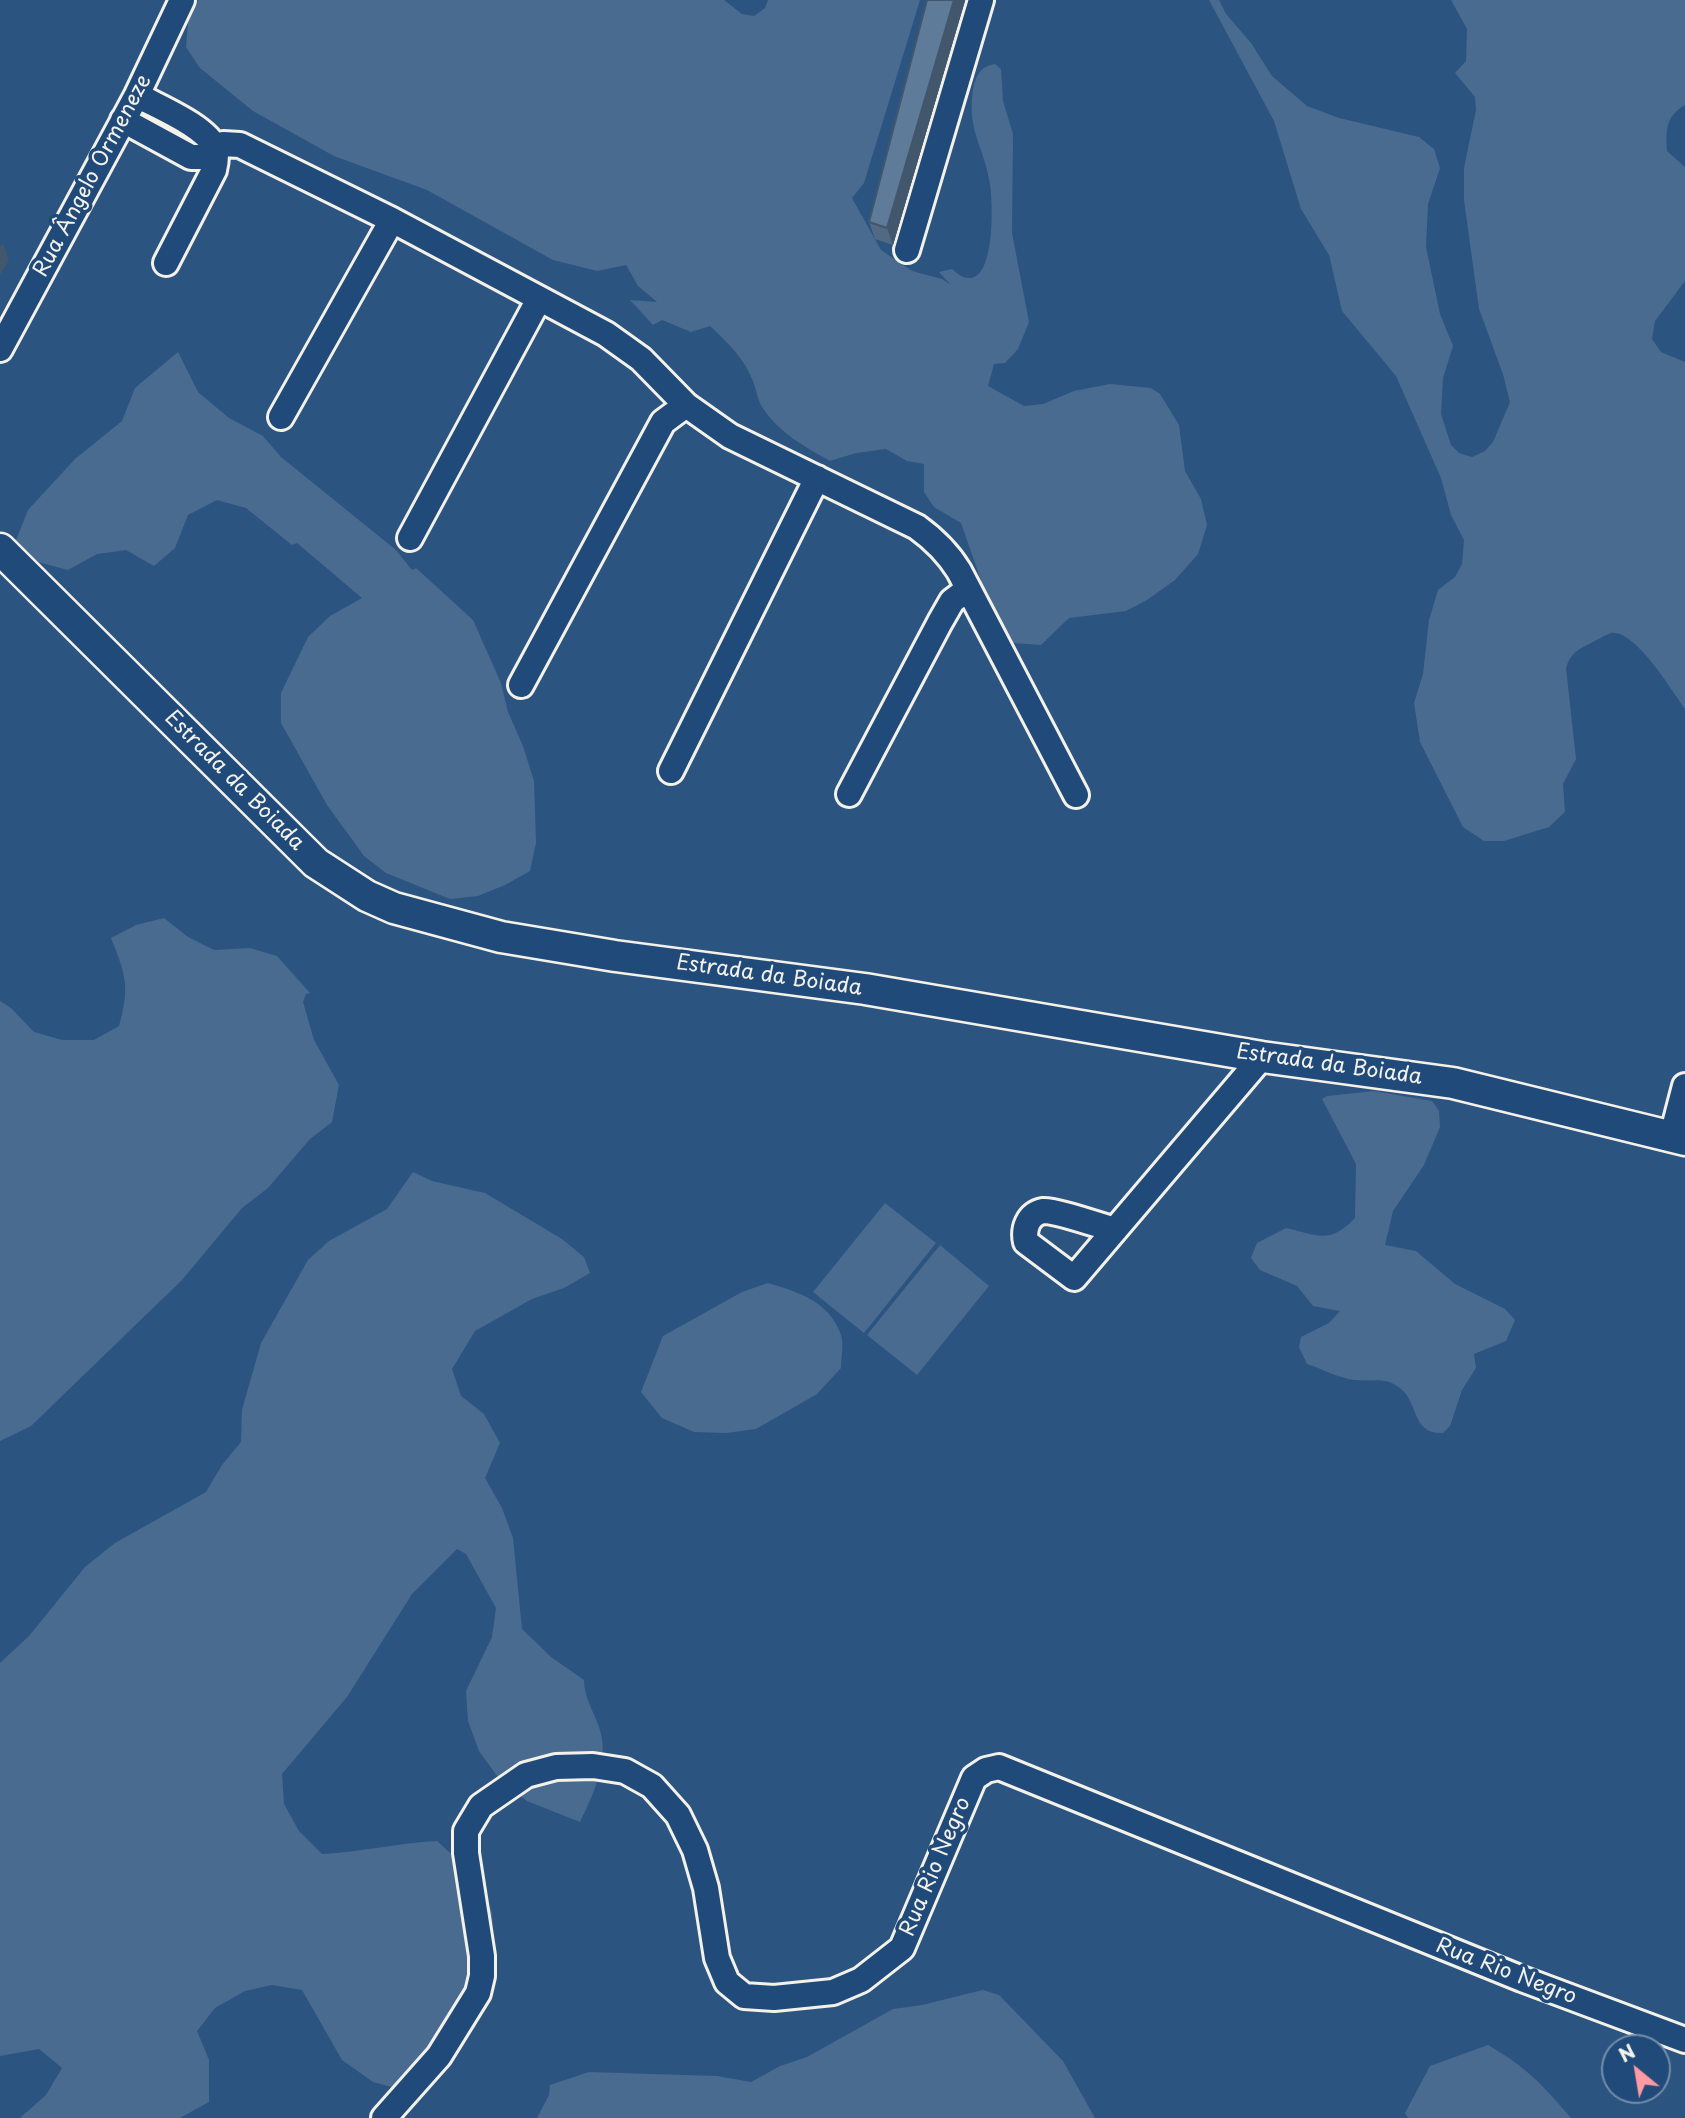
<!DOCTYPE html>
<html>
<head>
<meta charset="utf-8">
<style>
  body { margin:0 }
  #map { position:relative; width:1685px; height:2118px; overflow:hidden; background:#2c5481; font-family:"Playpen Sans",sans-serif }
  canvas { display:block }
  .north { position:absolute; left:1601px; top:2034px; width:70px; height:70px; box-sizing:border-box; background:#1f4a7a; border:2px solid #748da6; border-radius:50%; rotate:330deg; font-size:19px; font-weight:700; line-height:28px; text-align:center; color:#f4f1e8 }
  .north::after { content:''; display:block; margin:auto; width:24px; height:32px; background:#ff9aa2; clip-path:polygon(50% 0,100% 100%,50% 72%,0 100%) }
</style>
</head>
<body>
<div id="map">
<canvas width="1685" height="2118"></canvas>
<div class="north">N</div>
</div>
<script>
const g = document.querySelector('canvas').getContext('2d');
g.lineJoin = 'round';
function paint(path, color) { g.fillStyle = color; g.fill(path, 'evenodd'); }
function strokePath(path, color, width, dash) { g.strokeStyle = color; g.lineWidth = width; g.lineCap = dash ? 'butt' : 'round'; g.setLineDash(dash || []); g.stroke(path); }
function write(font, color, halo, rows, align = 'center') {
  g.font = font + ' "Playpen Sans",sans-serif'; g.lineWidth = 7; g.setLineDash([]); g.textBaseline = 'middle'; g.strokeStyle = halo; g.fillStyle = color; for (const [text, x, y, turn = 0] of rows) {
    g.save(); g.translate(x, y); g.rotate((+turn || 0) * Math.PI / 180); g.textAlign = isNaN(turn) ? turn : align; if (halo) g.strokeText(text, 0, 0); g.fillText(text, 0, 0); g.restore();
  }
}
paint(new Path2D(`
  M198,0H724L742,14L754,16L765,8L768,0H920L864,183L852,198L881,250L912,271L942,279L951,285L939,272L952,269C957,273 963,279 970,278C995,277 993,203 990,184C984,145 965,129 974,85C977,73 982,66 995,64L1001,69L1003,101L1013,134L1012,233L1029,322L1018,349L1005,363L994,364L988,386L1024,406L1043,404L1074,391L1110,384L1151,388L1160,394L1179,425L1185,471L1201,499L1207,525L1198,554L1175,580L1147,600L1126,611L1069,618L1041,645L1014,643L999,632L961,523L934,507L924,492V464L907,461L886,449L856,453L830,461C805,447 778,432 762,407C758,400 756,389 753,381C744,358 728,343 710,326L691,332L662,320L653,325L630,300L657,302L638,286L626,265L597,271L553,260L427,190L334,156L253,111L200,68L186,47L188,22Z
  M1209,0H1219L1226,14L1251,43L1272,76L1307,106L1339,118L1419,137L1434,149L1440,168L1428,204L1426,247L1440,314L1453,346L1443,378L1441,414L1451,445L1459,453L1472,457L1485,451L1493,442L1510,402L1503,374L1479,309L1464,200V168L1476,110L1475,97L1455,73L1466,61L1467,29L1451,0H1685V105C1665,117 1666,130 1667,151L1685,167V281L1655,321L1652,339L1661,352L1685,362V709C1672,691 1635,629 1611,633C1605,635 1597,640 1591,643C1578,649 1570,654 1566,668L1576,759L1563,784L1565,812L1549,827L1504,841H1484L1463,827L1420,742L1414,703L1423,674L1429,620L1438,590L1455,577L1462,564L1464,540L1451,515L1441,478L1396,376L1342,311L1329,255L1301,209L1274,121Z
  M178,352L198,392L229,418L263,436L281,457L396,550L412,570L416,568L473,620L501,683L508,712L523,746L534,781L536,843L530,871L505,885L478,896L450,899L386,873L364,856L327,805L281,723V693L308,637L330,616L362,598L297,543L292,545L246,508L217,500L188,515L175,548L154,566L126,550L97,554L68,570L38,562L15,543L28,510L75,459L122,421L135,388Z
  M164,918L188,937L214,950L250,948L277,956L310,993L306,994L303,1002L314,1040L339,1085L332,1122L310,1139L268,1188L242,1208L182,1280L31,1426L0,1441V1001L11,1008L34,1032L62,1040H94L119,1026C130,987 126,975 111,938L136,925Z
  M1374,1091L1432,1101L1439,1111L1440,1127L1424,1165L1393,1211L1385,1245L1416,1251L1455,1284L1505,1309L1515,1320L1506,1341L1474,1354L1476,1368L1462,1390L1450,1426L1443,1433C1411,1434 1419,1403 1401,1389C1386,1376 1372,1382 1354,1380C1339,1378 1322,1369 1307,1364L1299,1347L1301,1337L1329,1323L1340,1311L1313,1306L1297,1286L1260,1270L1251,1258L1257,1243L1286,1228C1318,1235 1329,1245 1355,1218L1356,1164L1322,1099L1327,1096Z
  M413,1172L432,1181L485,1193L562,1239L584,1257L590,1273L564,1288L532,1299L475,1331L452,1369L461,1396L484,1414L500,1443L485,1478L502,1508L513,1538L522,1629L551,1657L584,1680C584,1697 593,1710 599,1727C610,1759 594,1793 580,1822L527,1801L500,1780L479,1751L468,1721L466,1691L492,1637L496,1608L466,1554L457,1549L412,1594L347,1697L282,1774L284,1804L299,1831L322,1854C361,1852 398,1843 437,1841L479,1879L492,1912L495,1972L487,2002L472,2031L434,2073L403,2090L373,2082L342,2060L302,1990L272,1985L245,1991L215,2008L197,2031L209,2060V2102L180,2118H20L46,2095L62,2068L39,2049L0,2056V1663L29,1636L85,1567L115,1543L206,1492L222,1465L241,1442L242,1410L261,1343L308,1260L329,1241L387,1209Z
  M885,1203L936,1243L864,1333L813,1292Z
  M940,1245L989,1286L917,1375L867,1335Z
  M768,1283C799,1292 830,1302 841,1335C844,1344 841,1359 841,1368L817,1394L756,1429L726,1433L694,1432L662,1418L641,1392L663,1336L742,1292Z
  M983,1990L999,1995L1063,2061L1095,2118H537L549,2095L550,2085L589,2072L717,2076L751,2082L780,2066L807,2057L893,2009L922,2005Z
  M1488,2045C1527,2068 1542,2084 1571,2118H1408L1405,2113L1430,2066Z`), '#496b90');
const minor = new Path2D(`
  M137,95C158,107 206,126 215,148C217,155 216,162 214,170L166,263
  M123,120L191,157H204L223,144L240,145L392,220L606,334L641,359L686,405L730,436L917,527C935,540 948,553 959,571L1076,795
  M907,250L981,0
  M0,349L137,95L182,0
  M281,417L392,220
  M410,538L539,299
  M521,685L663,422L686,405
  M671,771L817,478
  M849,794L940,622L952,601L968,589
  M1672,1136L1685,1086
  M1115,1230C1101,1226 1055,1210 1043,1211C1028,1214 1023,1229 1026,1242L1074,1278L1262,1057
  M384,2118L439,2056L478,1993L482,1976V1956L466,1853V1831L481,1806L526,1775L556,1767L593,1766L625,1771L652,1786L678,1815L695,1850L706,1888L717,1958L727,1982L744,1996L774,1998L833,1992L861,1980L902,1948L974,1778L986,1770L999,1767L1522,1979L1685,2040`);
const major = new Path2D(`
  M0,549L316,863L367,896L394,908L501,937L615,956L865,989L1262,1057L1453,1083L1685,1140`);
strokePath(minor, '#f4f1e8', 30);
strokePath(major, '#f4f1e8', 35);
strokePath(minor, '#1f4a7a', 24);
strokePath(major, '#1f4a7a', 30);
paint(new Path2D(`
  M927,0H965L893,245L875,239L869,222Z`), '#516a84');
paint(new Path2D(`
  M954,0H965L893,245L887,228Z
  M3,243L9,260L0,275V247Z`), '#42566c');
const building = new Path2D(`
  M927,0H954L887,228L869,222Z`);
paint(building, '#5e7b9a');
strokePath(building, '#42566c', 2);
write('21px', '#f4f1e8', '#1f4a7a', [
  ["Rua Ângelo Ormeneze",93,176,-62],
  ["Estrada da Boiada",234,781,45],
  ["Estrada da Boiada",769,976,8],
  ["Estrada da Boiada",1329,1065,8],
  ["Rua Rio Negro",936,1867,-67],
  ["Rua Rio Negro",1506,1972,21]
]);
</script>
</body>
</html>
